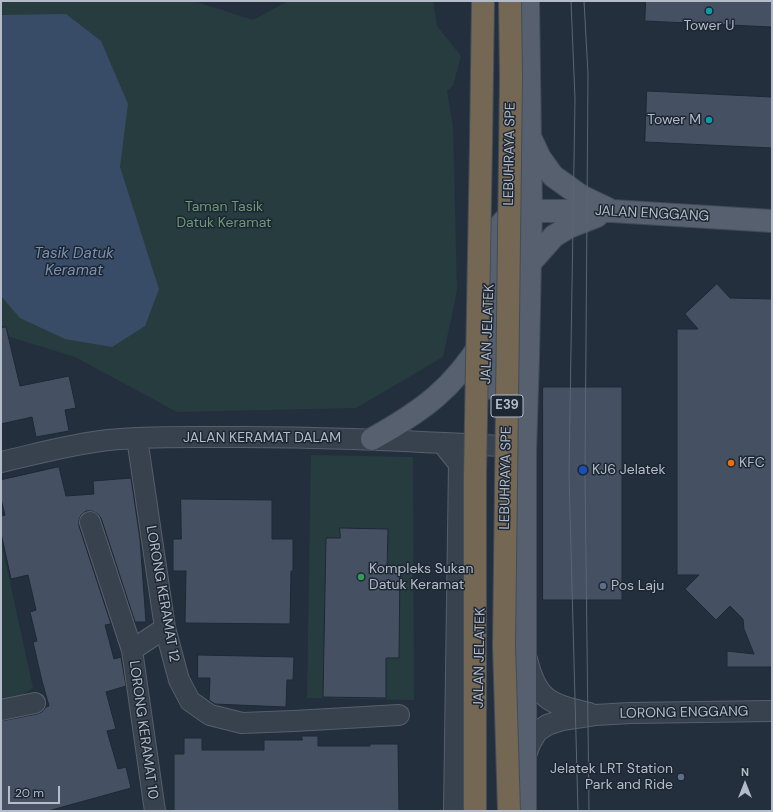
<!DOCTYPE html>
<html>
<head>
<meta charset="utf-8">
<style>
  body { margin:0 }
  #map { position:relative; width:773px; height:812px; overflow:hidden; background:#242f3e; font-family:"DM Sans",sans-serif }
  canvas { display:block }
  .frame { position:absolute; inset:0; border:2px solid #b4bcc9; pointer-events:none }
  .north { position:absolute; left:725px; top:764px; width:40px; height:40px; -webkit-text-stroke:3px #1d2633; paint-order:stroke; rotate:0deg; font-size:11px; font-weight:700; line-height:16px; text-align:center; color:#b4bcc9 }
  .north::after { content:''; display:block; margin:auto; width:14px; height:18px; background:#b4bcc9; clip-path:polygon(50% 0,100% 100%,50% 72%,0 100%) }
  .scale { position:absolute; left:8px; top:786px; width:52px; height:18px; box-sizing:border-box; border:2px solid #b4bcc9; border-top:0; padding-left:5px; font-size:12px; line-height:14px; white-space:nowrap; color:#b4bcc9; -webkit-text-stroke:3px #1d2633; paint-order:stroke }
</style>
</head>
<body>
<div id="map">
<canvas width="773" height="812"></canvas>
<div class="frame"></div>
<div class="north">N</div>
<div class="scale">20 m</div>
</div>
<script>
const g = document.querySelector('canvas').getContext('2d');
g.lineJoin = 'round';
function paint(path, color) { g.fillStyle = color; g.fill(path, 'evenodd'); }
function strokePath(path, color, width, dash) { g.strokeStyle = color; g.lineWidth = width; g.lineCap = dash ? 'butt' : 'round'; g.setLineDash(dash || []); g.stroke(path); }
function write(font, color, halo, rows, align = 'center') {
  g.font = font + ' "DM Sans",sans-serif'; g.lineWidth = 3; g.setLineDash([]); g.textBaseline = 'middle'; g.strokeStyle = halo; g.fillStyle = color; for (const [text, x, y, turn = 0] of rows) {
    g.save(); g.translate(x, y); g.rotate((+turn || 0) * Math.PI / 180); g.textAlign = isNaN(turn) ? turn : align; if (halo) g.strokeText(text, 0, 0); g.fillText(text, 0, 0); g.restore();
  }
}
paint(new Path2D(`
  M1,1H194L253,20L288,1H433L437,26L461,56L453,86L447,91L453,127L457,291L443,357L356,408L177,412L75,357L10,337L1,325Z
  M311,455L413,457L414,700L307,698Z
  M1,541L33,688L1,709Z`), '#263c3f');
paint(new Path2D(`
  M66,14L101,41L128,104L120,167L159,289L145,326L112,347L65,339L20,318L1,296V15Z`), '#394c67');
const building = new Path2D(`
  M646,1H772V27L645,21Z
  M647,91L772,97V148L645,142Z
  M717,284L730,298L772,299V667H727V651L754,654L744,629L743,619L730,606L716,620L685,589L699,575H677V329H698L685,314Z
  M6,327L20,386L69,376L76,408L65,410L69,431L36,437L32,417L1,424V328Z
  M543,387H622V600H543Z
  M59,467L66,496L94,494L93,481L131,478L140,539L146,622H135L101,518L98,514L92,511H86L81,515L79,520V526L111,624L105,625L114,659L121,657L126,686L106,692L116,729L107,731L118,769L126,767L131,788L48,811H1V721L37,714L42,712L46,707L49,706L42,681L33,642L37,641L30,612L36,610L28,575L11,579L1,533V516L5,515L1,499V480Z
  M181,499L272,500V539H293V571H291L290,624L185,623L186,571H173V539H181Z
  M340,528L388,529L387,568H400L399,658H386V698L323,697L326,538H340Z
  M198,655L294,657L293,680H287L286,707L215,704L209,700L210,678H198Z
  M302,736H318V746H370V744H398L399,811H174V754H184V738H202V750H264V740H302Z`);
paint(building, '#455162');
strokePath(building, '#1f2835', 1);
const minor = new Path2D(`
  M137,438L165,628L179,680L190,701L210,715L242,723L294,721L399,715
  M442,443L459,464L454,811
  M1,462C36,454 72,444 108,440C145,436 183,437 220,437C321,436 422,442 522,447
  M90,522L132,650L155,811
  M132,650L165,628
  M527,659C537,701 551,704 589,713
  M1,710L35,703
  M525,758L530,744L537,732L547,725L562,720L595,715L630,713L772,711`);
const major = new Path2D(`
  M532,141L540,158L553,176L581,196L608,209
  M489,249C496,230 501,218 520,211H612L772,221
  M531,262L554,236L569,227L597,216
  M487,388L490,293L489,244
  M372,439C422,411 453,389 483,340
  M525,811V452L528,357L531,211L528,1`);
strokePath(minor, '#565f6c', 22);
strokePath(major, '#414a57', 24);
strokePath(minor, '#38414e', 20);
strokePath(major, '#56606e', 22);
strokePath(new Path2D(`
  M571,1L575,99L569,474L578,811
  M584,1L588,74L585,475L589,811`), '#5a6575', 1);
const highwayBridge = new Path2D(`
  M475,811V475L481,143L483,1
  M509,811L504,646L511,77L510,1`);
strokePath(highwayBridge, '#434c59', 24, []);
strokePath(highwayBridge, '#746855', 22);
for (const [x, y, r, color] of [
  [709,11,4,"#0f9aa8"],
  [709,120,4,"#0f9aa8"],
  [731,463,4,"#e8710a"],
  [583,470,5,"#1a4fb4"],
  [361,577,4,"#2e9e5b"],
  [603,586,4,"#5c6f8a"],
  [681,777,4,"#5c6f8a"]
]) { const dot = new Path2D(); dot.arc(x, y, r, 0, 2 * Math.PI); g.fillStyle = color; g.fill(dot); strokePath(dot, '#1d2633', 1.5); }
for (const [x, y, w] of [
  [507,406,32]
]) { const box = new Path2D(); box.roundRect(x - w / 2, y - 11, w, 22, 3); g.fillStyle = '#1d2633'; g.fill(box); strokePath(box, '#b4bcc9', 1); }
write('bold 13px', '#b4bcc9', null, [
  ["E39",507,406]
]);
write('14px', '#b4bcc9', '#1d2633', [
  ["Tower U",709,26,"center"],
  ["Tower M",701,120,"right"],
  ["KFC",739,463],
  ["KJ6 Jelatek",592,470],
  ["Kompleks Sukan",369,569],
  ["Datuk Keramat",369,585],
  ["Pos Laju",611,586],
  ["Jelatek LRT Station",673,769,"right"],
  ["Park and Ride",673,785,"right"]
], 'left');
write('14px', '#b4bcc9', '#1d2633', [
  ["LEBUHRAYA SPE",510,154,-89],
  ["JALAN ENGGANG",652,214,3],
  ["JALAN JELATEK",488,334,-88],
  ["JALAN KERAMAT DALAM",262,438],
  ["LEBUHRAYA SPE",506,478,-89],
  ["LORONG KERAMAT 12",162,594,80],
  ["JALAN JELATEK",480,658,-89],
  ["LORONG ENGGANG",684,713,-1],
  ["LORONG KERAMAT 10",143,730,82]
]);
write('14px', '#6b9a76', '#1d2633', [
  ["Taman Tasik",224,207],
  ["Datuk Keramat",224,223]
]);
write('italic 15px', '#7c92b1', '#1d2633', [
  ["Tasik Datuk",74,254],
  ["Keramat",74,271]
]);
</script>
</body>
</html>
